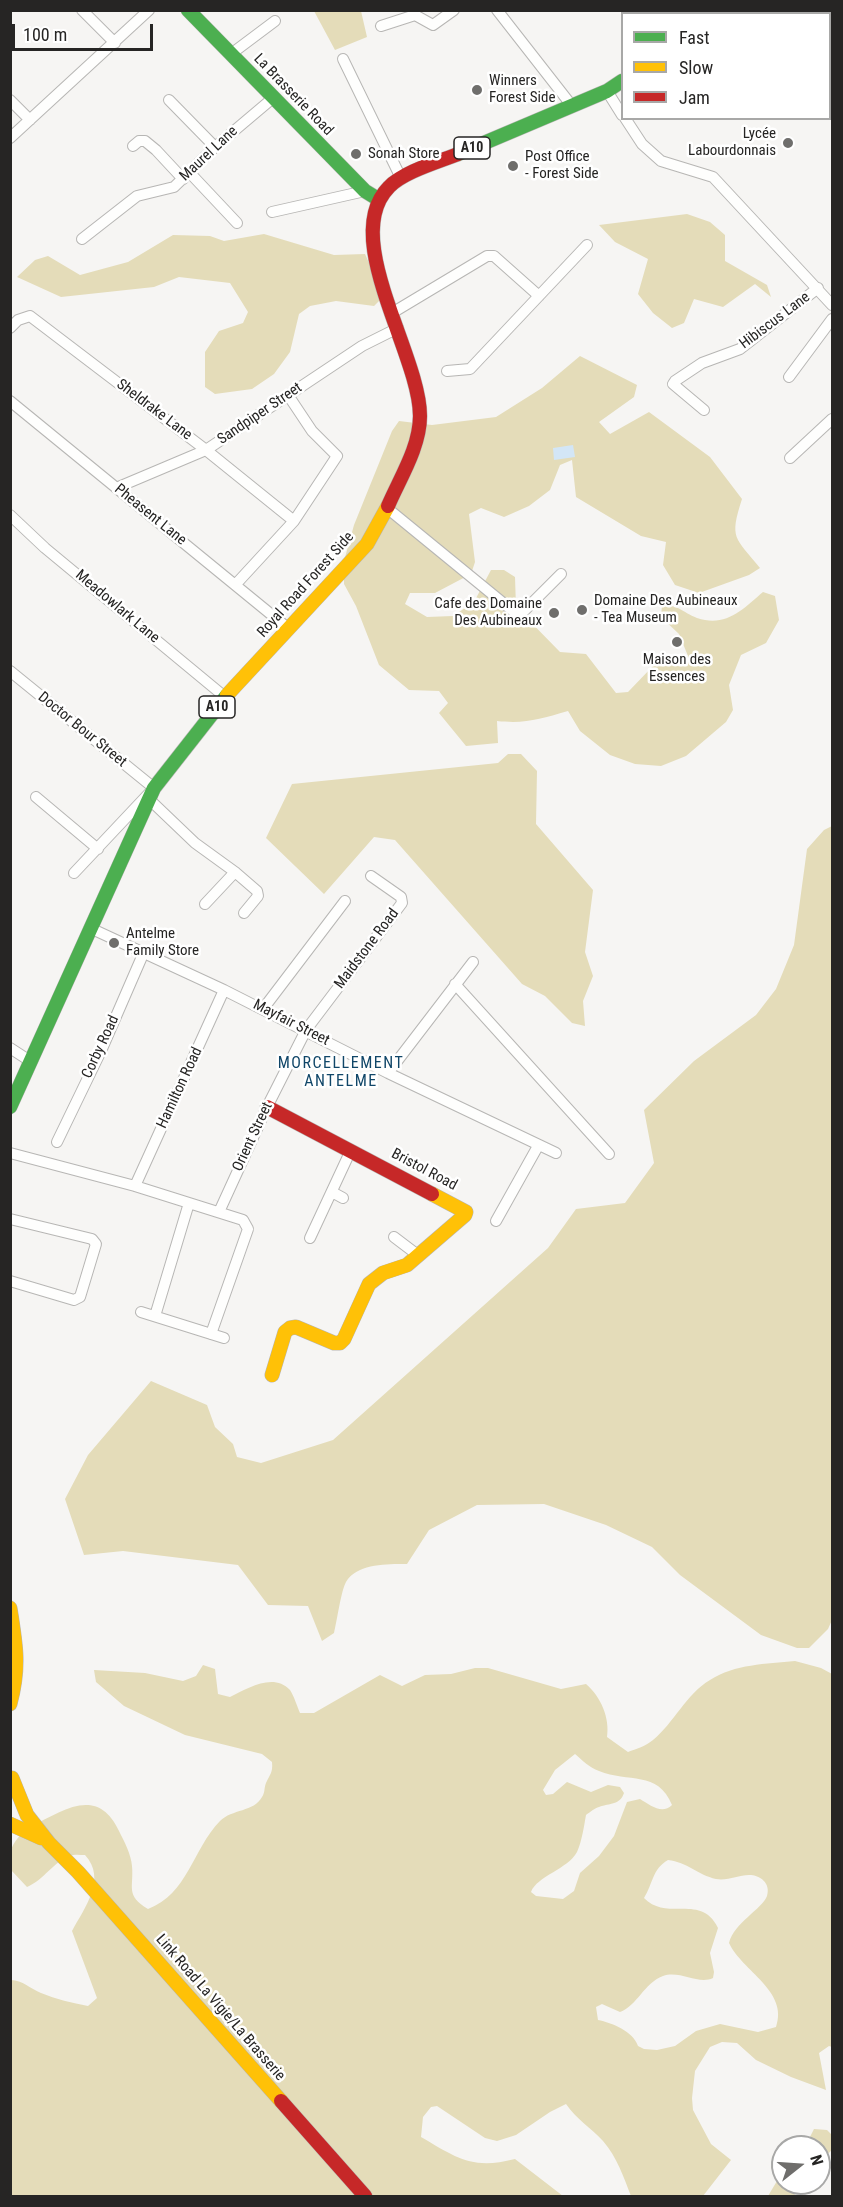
<!DOCTYPE html>
<html>
<head>
<meta charset="utf-8">
<style>
  body { margin:0 }
  #map { position:relative; width:843px; height:2207px; overflow:hidden; background:#f6f5f3; font-family:"Roboto Condensed",sans-serif }
  canvas { display:block }
  .frame { position:absolute; inset:0; border:12px solid #262524; pointer-events:none }
  .legend { position:absolute; left:621px; top:12px; width:210px; height:108px; box-sizing:border-box; background:#fff; border:2px solid #a8a8a7; margin:0; padding:8px 10px; list-style:none; font-size:18px; color:#262524 }
  .legend li { display:flex; align-items:center; gap:12px; height:30px }
  .legend b { width:30px; border:2px solid #a8a8a7 }
  .north { position:absolute; left:771px; top:2135px; width:60px; height:60px; box-sizing:border-box; background:#fff; border:2px solid #a8a8a7; border-radius:50%; rotate:73deg; font-size:16px; font-weight:700; line-height:24px; text-align:center; color:#262524 }
  .north::after { content:''; display:block; margin:auto; width:21px; height:27px; background:#6f6e6c; clip-path:polygon(50% 0,100% 100%,50% 72%,0 100%) }
  .scale { position:absolute; left:12px; top:24px; width:141px; height:27px; box-sizing:border-box; border:3px solid #262524; border-top:0; padding-left:8px; font-size:18px; line-height:21px; white-space:nowrap; color:#262524; -webkit-text-stroke:4px #fff; paint-order:stroke }
</style>
</head>
<body>
<div id="map">
<canvas width="843" height="2207"></canvas>
<div class="frame"></div>
<ul class="legend">
<li><b style="height:8px;background:#4caf50"></b>Fast</li>
<li><b style="height:8px;background:#ffc107"></b>Slow</li>
<li><b style="height:8px;background:#c62828"></b>Jam</li>
</ul>
<div class="north">N</div>
<div class="scale">100 m</div>
</div>
<script>
const g = document.querySelector('canvas').getContext('2d');
g.lineJoin = 'round';
function paint(path, color) { g.fillStyle = color; g.fill(path, 'evenodd'); }
function strokePath(path, color, width, dash) { g.strokeStyle = color; g.lineWidth = width; g.lineCap = dash ? 'butt' : 'round'; g.setLineDash(dash || []); g.stroke(path); }
function write(font, color, halo, rows, align = 'center') {
  g.font = font + ' "Roboto Condensed",sans-serif'; g.lineWidth = 5; g.setLineDash([]); g.textBaseline = 'middle'; g.strokeStyle = halo; g.fillStyle = color; for (const [text, x, y, turn = 0] of rows) {
    g.save(); g.translate(x, y); g.rotate((+turn || 0) * Math.PI / 180); g.textAlign = isNaN(turn) ? turn : align; if (halo) g.strokeText(text, 0, 0); g.fillText(text, 0, 0); g.restore();
  }
}
paint(new Path2D(`
  M314,11H361L367,37L335,50Z
  M687,214L710,222L725,235V261L767,285L771,297L755,284L723,307L694,299L684,323L672,328L653,313L638,294L648,259L615,242L599,225Z
  M264,234L334,255L365,254L384,296L374,306L336,301L310,306L299,314L290,352L274,374L252,389L215,394L205,387V352L219,331L243,323L248,312L230,283L179,277L154,287L61,297L17,277L35,260L48,256L80,275L128,262L173,235L210,236L224,241Z
  M580,356L637,385L634,397L599,422L610,434L649,412L710,457L742,499C729,539 735,537 760,568L749,575L699,593L675,585L663,565L666,542L641,536L576,497L572,460L560,465L550,490L529,506L504,517L481,508L469,514L475,562L471,574L435,593H410L405,604L427,617L453,616L474,602L491,570H504L515,577L516,607L560,652L586,654L616,693L628,692L653,666L677,663L688,656L679,634L661,617L662,605C679,605 682,612 697,618C726,628 743,609 763,592L775,596L779,620L766,643L741,655L729,685L733,710L726,722L686,756L661,766L635,764L610,755L580,731L568,711C540,719 526,724 497,721L498,743L466,746L439,713L448,703L439,691L409,690L379,665L356,606L344,584V561L354,525L392,431L399,421L432,425L496,417L542,388Z
  M508,754H521L537,771L536,824L593,890L585,952L593,976L583,1001L585,1026L572,1023L545,996L522,984L395,840L374,837L324,894L266,838L292,784L498,763Z
  M832,826V1620L828,1629L809,1648H797L761,1635L680,1575L652,1547L606,1525L544,1504L477,1505L429,1530L407,1564C389,1564 357,1563 346,1582C341,1591 337,1621 334,1633L322,1641L308,1606L268,1605L238,1565L123,1551L84,1555L65,1499L88,1455L151,1381L207,1405L215,1427L233,1444L237,1457L261,1463L333,1440L548,1248L576,1209L625,1203L654,1163L644,1110L694,1061L756,1015L776,989L794,945L807,849L824,830Z
  M795,1661L821,1668L832,1674V2047L829,2046L819,2053L826,2090L791,2077L756,2060L737,2043L722,2042L710,2047L695,2071L692,2098L693,2110L711,2144L731,2160L703,2196H631C624,2178 617,2157 603,2141C591,2128 576,2119 566,2104L550,2112L516,2135L497,2141L485,2138L437,2106L431,2107L423,2117L421,2137C457,2158 472,2170 515,2159L563,2196H11V1980C22,1980 31,1989 41,1993C56,1999 72,2003 88,2006L97,1998L72,1931C85,1907 107,1879 85,1855C80,1855 74,1854 70,1856C54,1861 44,1880 27,1887L11,1870C11,1864 9,1857 11,1851C12,1843 23,1831 30,1827C63,1811 97,1785 119,1831C124,1841 131,1854 132,1866C134,1888 125,1895 148,1909C188,1894 192,1850 220,1821C232,1809 254,1812 262,1797C265,1793 264,1788 266,1783C270,1774 273,1773 272,1762L262,1754L185,1735L124,1706L96,1682L94,1670L145,1673L183,1681L196,1676L203,1665L215,1669L218,1694L230,1697C247,1689 273,1672 290,1690C294,1696 297,1706 300,1713H314L380,1675L402,1686L425,1675L451,1674L475,1668H488L561,1689L586,1684C601,1697 610,1718 607,1737L628,1752C636,1749 646,1746 653,1740C674,1723 686,1694 710,1680C735,1664 766,1664 795,1661ZM575,1754C583,1761 589,1767 599,1771C628,1783 658,1770 672,1805C662,1815 650,1805 640,1799L627,1802L614,1836L599,1856L580,1873L574,1891L563,1899L536,1896L531,1892C537,1876 568,1869 577,1852C582,1841 584,1826 586,1815C590,1812 595,1808 599,1807C610,1803 620,1805 624,1793L620,1787L608,1785L591,1792L567,1782L553,1794L546,1795L543,1790L555,1770ZM668,1860C687,1862 698,1875 716,1879C728,1881 738,1875 749,1875C760,1875 771,1883 767,1896C762,1909 734,1923 729,1943C742,1971 789,1991 776,2027L758,2032L720,2024L696,2031L675,2046L657,2050L644,2049L638,2046C633,2031 612,2023 598,2020L596,2007L602,2004L620,2012C637,2006 644,1983 663,1976C680,1970 698,1985 713,1978L714,1972L710,1953L718,1928C701,1893 667,1922 644,1898C653,1884 652,1869 668,1860Z
  M814,2129L827,2130L832,2135V2150L819,2162V2147H805Z
  M783,2171V2183H800L794,2196H768Z`), '#e4dcb9');
paint(new Path2D(`
  M573,445L575,457L554,460L553,448Z`), '#d3e6f6');
const street = new Path2D(`
  M82,10L115,43
  M497,10L572,106
  M627,10L630,14
  M683,10L686,14
  M381,26L415,15L433,25L454,10
  M231,54L275,21
  M343,59L401,178
  M607,91L622,115
  M10,100L30,120
  M169,100L215,147
  M625,118L642,144L661,161L713,177L832,305
  M10,138L149,10
  M133,146L139,141H145L156,150L183,179
  M189,172L237,223
  M272,212L365,191
  M82,239L137,196L174,187L215,147L273,98
  M392,313L487,256H494L539,296
  M10,328L18,320L30,316L206,450L294,521
  M447,371L470,369L587,245
  M789,377L832,319
  M10,401L289,629
  M704,410L673,384L675,381L702,363L740,349L818,288
  M790,458L832,419
  M116,488L206,450L362,346L398,328
  M387,508L519,616L561,574
  M10,515L45,548L225,697
  M236,584L294,521L337,456L312,431L288,395
  M10,671L154,788L74,873
  M36,797L98,849
  M150,800L195,843L235,872L257,891L258,896L244,913
  M205,904L235,872
  M90,928L224,990L388,1073L556,1153
  M455,984L609,1154
  M263,1009L345,901
  M10,1048L30,1061
  M388,1073L473,962
  M57,1142L101,1051L144,952
  M10,1153L135,1186L243,1220L248,1229L211,1334
  M135,1186L224,990
  M332,1192L343,1198
  M219,1212L267,1107L306,1030L402,903L401,897L371,876
  M10,1219L92,1239L96,1244L80,1297L74,1300L10,1281
  M496,1221L538,1146
  M394,1237L419,1256
  M310,1238L351,1150
  M141,1312L224,1338
  M155,1316L189,1203`);
const fast = new Path2D(`
  M188,10L365,191L378,199
  M458,154L607,91L622,81
  M10,1107L154,788L227,695`);
const slow = new Path2D(`
  M716,14L720,10
  M227,695L367,544L388,506
  M272,1375L285,1332L290,1328L296,1327L334,1343H340L344,1339L369,1284L383,1273L407,1265L465,1215L466,1212L432,1194
  M10,1608C16,1645 20,1667 10,1704
  M12,1778L27,1815L49,1843L78,1872L281,2101
  M10,1824L41,1838`);
const jam = new Path2D(`
  M388,506C400,478 420,447 420,416C420,354 339,237 389,187C403,172 438,162 458,154
  M267,1107L432,1194
  M281,2101L365,2196`);
strokePath(street, '#b7b6b4', 12);
strokePath(fast, '#b7b6b4', 15);
strokePath(slow, '#b7b6b4', 15);
strokePath(jam, '#b7b6b4', 15);
strokePath(street, '#fefefd', 10);
strokePath(fast, '#4caf50', 14);
strokePath(slow, '#ffc107', 14);
strokePath(jam, '#c62828', 14);
for (const [x, y, r, color] of [
  [477,90,6,"#6f6e6c"],
  [788,143,6,"#6f6e6c"],
  [356,154,6,"#6f6e6c"],
  [513,166,6,"#6f6e6c"],
  [582,610,6,"#6f6e6c"],
  [554,613,6,"#6f6e6c"],
  [677,642,6,"#6f6e6c"],
  [114,943,6,"#6f6e6c"]
]) { const dot = new Path2D(); dot.arc(x, y, r, 0, 2 * Math.PI); g.fillStyle = color; g.fill(dot); strokePath(dot, '#fff', 2); }
for (const [x, y, w] of [
  [472,148,36],
  [217,707,36]
]) { const box = new Path2D(); box.roundRect(x - w / 2, y - 11, w, 22, 4.5); g.fillStyle = '#fff'; g.fill(box); strokePath(box, '#262524', 1.5); }
write('bold 14px', '#262524', null, [
  ["A10",472,148],
  ["A10",217,707]
]);
write('15px', '#262524', '#fff', [
  ["Winners",489,81],
  ["Forest Side",489,98],
  ["Lycée",776,134,"right"],
  ["Labourdonnais",776,151,"right"],
  ["Sonah Store",368,154],
  ["Post Office",525,157],
  ["- Forest Side",525,174],
  ["Domaine Des Aubineaux",594,601],
  ["- Tea Museum",594,618],
  ["Cafe des Domaine",542,604,"right"],
  ["Des Aubineaux",542,621,"right"],
  ["Maison des",677,660,"center"],
  ["Essences",677,677,"center"],
  ["Antelme",126,934],
  ["Family Store",126,951]
], 'left');
write('15px', '#262524', '#fff', [
  ["La Brasserie Road",293,95,46],
  ["Maurel Lane",209,154,-43],
  ["Hibiscus Lane",775,321,-37],
  ["Sheldrake Lane",154,410,37],
  ["Sandpiper Street",260,414,-34],
  ["Pheasent Lane",150,515,39],
  ["Royal Road Forest Side",306,585,-48],
  ["Meadowlark Lane",117,607,40],
  ["Doctor Bour Street",82,730,39],
  ["Maidstone Road",367,949,-53],
  ["Mayfair Street",291,1023,27],
  ["Corby Road",101,1047,-65],
  ["Hamilton Road",180,1088,-65],
  ["Orient Street",253,1137,-65],
  ["Bristol Road",424,1170,28],
  ["Link Road La Vigie/La Brasserie",220,2008,49]
]);
g.letterSpacing = '1.5px';
write('16px', '#104668', '#fff', [
  ["MORCELLEMENT",341,1064],
  ["ANTELME",341,1082]
]);
g.letterSpacing = '0px';
</script>
</body>
</html>
